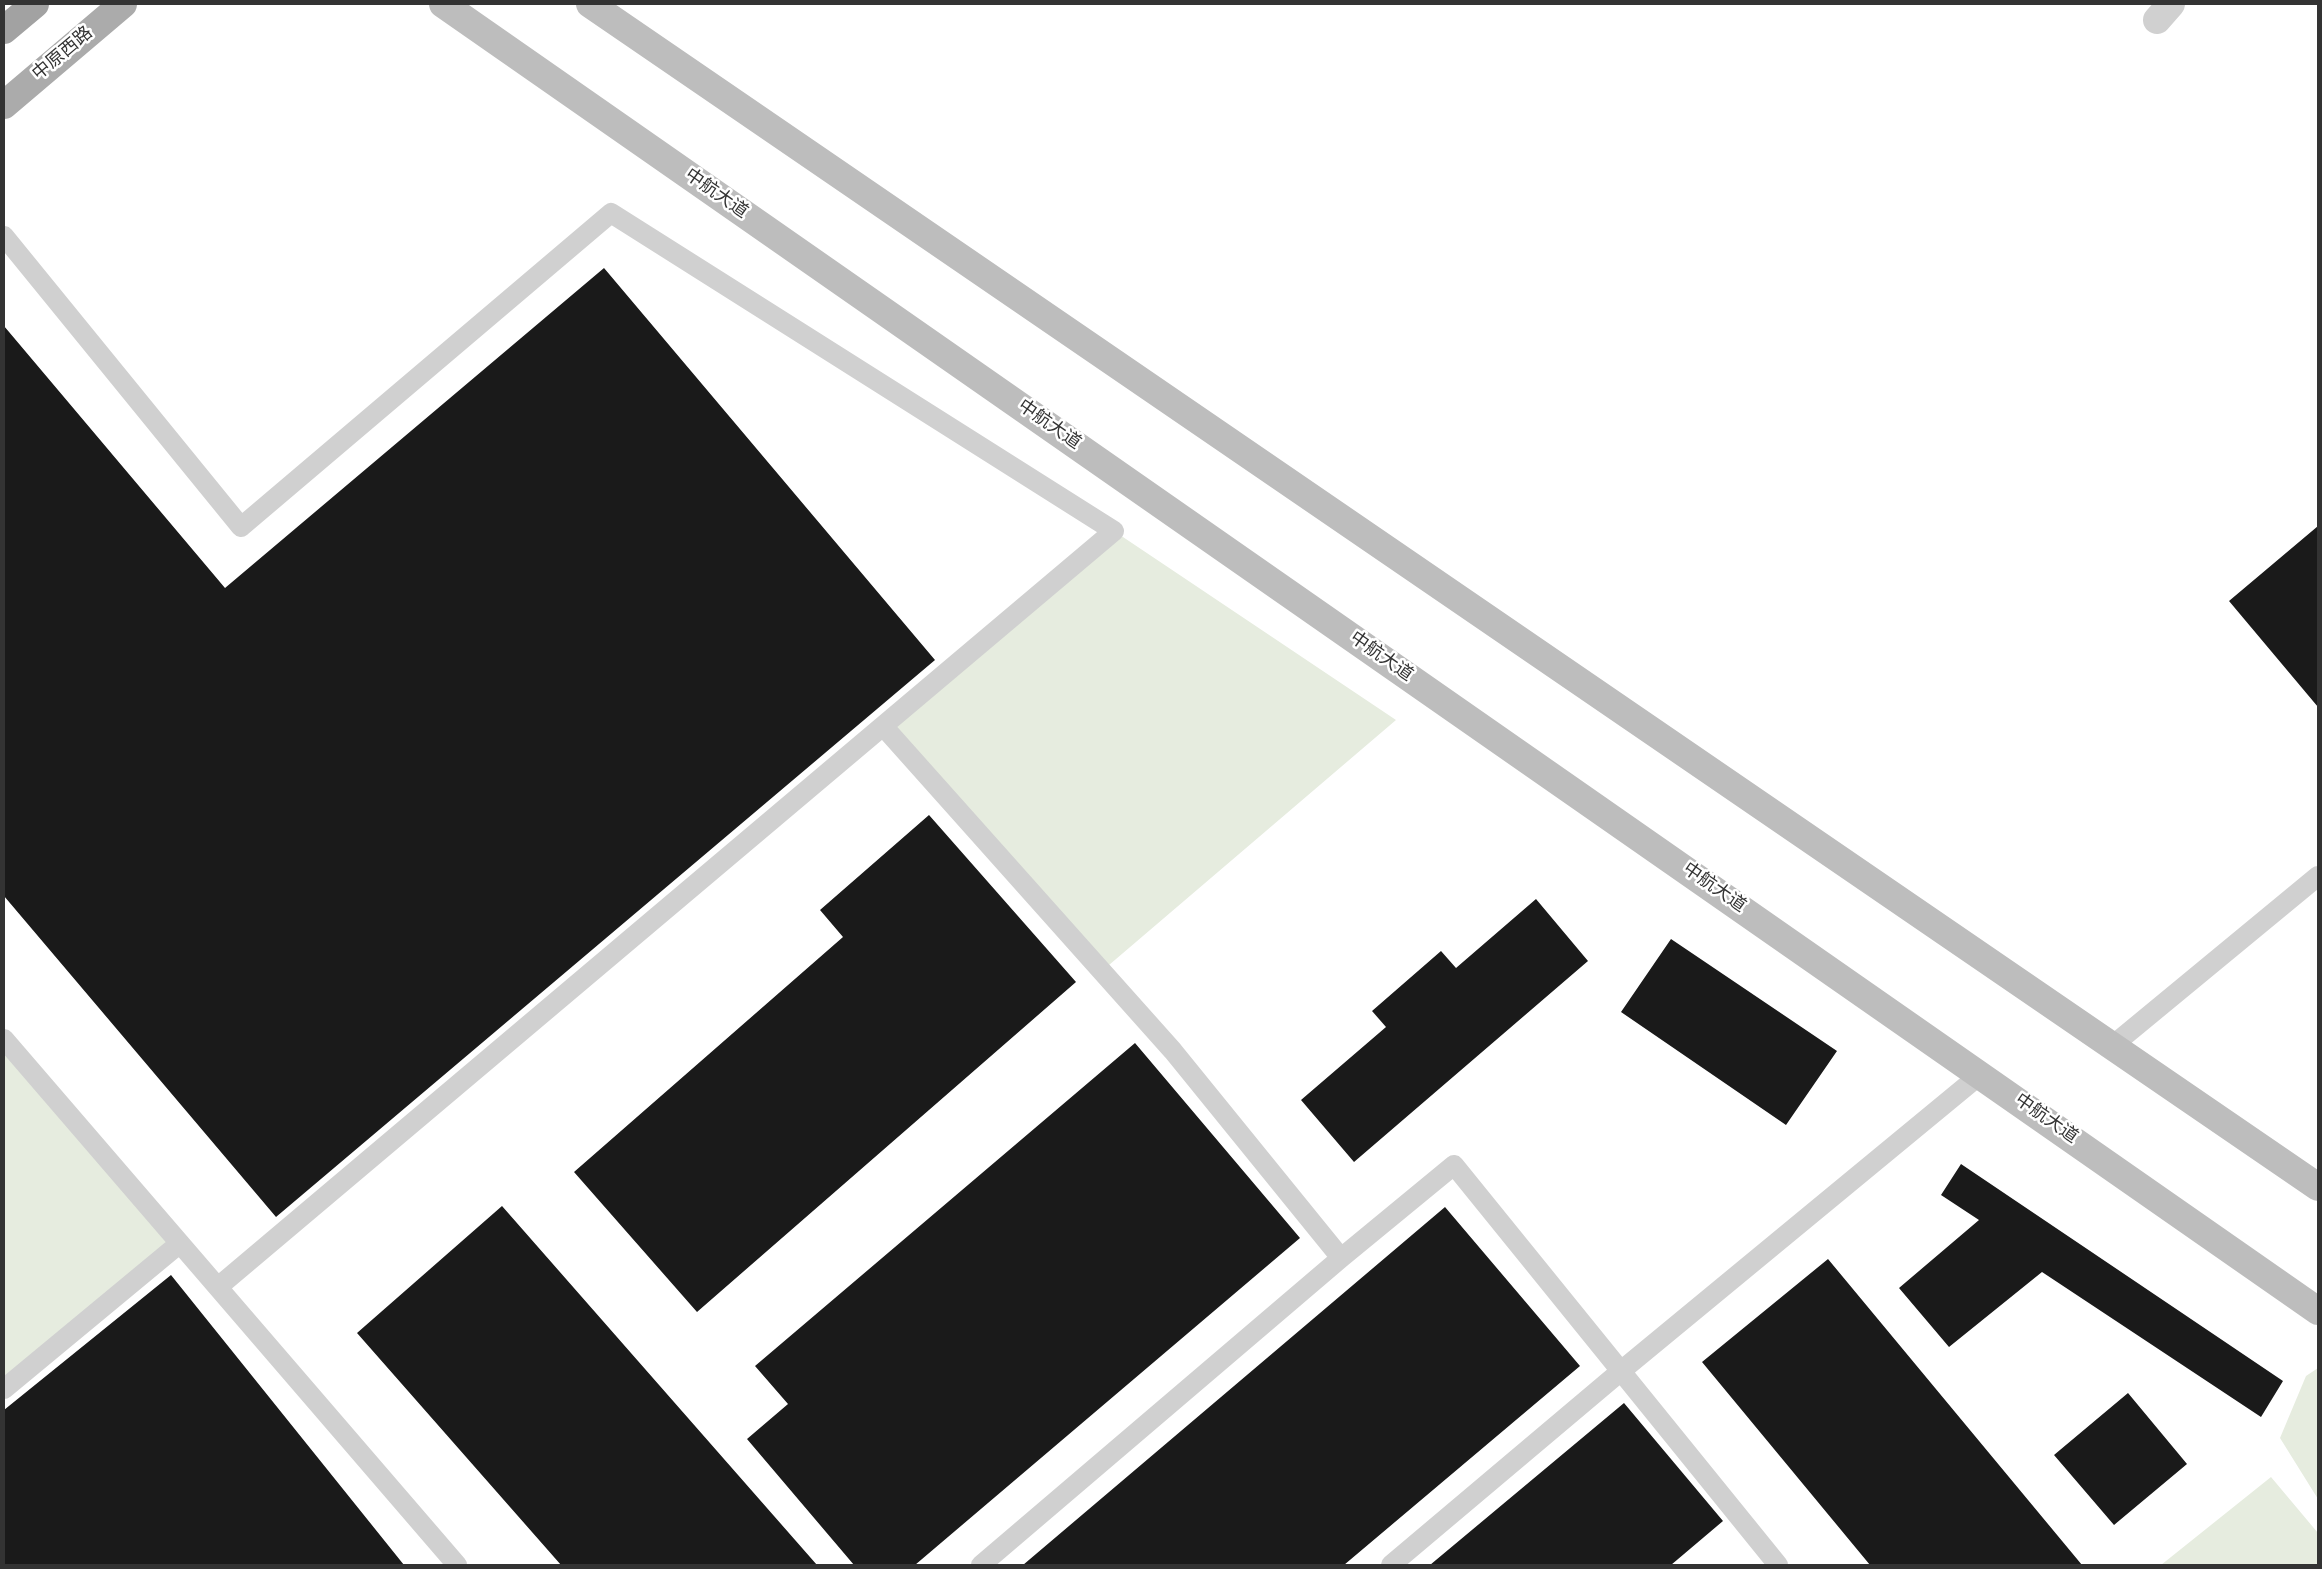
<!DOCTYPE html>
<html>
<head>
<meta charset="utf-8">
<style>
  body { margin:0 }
  #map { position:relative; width:2322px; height:1569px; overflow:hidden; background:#fff; font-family:"Titillium Web",sans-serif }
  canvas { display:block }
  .frame { position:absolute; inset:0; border:5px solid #333; pointer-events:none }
</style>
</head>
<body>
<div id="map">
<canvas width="2322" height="1569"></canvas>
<div class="frame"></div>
</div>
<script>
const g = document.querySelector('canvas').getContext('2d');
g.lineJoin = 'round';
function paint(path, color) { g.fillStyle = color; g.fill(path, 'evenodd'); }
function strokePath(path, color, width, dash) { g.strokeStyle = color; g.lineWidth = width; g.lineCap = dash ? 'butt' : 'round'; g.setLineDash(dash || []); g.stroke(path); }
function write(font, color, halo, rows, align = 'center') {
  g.font = font + ' "Titillium Web","Noto Sans SC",sans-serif'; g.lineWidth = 5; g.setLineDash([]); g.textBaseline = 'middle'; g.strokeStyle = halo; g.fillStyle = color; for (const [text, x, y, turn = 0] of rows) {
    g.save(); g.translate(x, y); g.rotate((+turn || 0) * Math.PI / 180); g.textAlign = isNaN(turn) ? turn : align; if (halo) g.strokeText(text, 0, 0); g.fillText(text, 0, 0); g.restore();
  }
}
paint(new Path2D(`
  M1114,531L1396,720L1102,971L883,726Z
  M4,1039L179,1244L4,1389Z
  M2318,1368V1499L2280,1438L2306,1376Z
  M2271,1477L2318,1533V1565H2161Z`), '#e6ecdf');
paint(new Path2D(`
  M604,268L935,660L276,1217L4,896V326L225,588Z
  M2318,526V707L2229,601Z
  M929,815L1076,982L697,1312L574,1172L843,937L820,910Z
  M1536,899L1588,961L1354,1162L1301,1100L1386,1027L1372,1011L1441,951L1456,968Z
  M1671,939L1837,1051L1786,1125L1621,1012Z
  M1135,1043L1300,1238L915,1565H854L747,1439L788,1404L755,1366Z
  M1961,1164L2283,1381L2261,1417L2042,1272L1949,1347L1899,1288L1979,1220L1941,1195Z
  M502,1206L817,1565H561L357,1333Z
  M1445,1207L1580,1366L1344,1565H1023Z
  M1828,1259L2082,1565H1870L1702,1362Z
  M171,1275L404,1565H4V1410Z
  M2128,1393L2187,1464L2114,1525L2054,1455Z
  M1624,1403L1723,1521L1671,1565H1430Z`), '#1a1a1a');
strokePath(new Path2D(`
  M4,236L241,527L611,213L1114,531L218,1287
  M883,726L1173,1051L1341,1258
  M4,1039L457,1565
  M2112,1046L2318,876
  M4,1389L179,1244
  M981,1565L1341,1258L1454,1165L1778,1565
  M1391,1565L1621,1371L1981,1074`), '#d0d0d0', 20);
strokePath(new Path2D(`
  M2157,20L2171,4`), '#d0d0d0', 28);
strokePath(new Path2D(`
  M443,4L2318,1311
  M590,4L2318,1187`), '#bdbdbd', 28);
strokePath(new Path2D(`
  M4,105L123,4`), '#ababab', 28);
strokePath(new Path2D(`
  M4,30L35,4`), '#a2a2a2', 28);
write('18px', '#333', '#fff', [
  ["中原西路",63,54,-40],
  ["中航大道",716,194,35],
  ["中航大道",1049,425,35],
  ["中航大道",1381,657,35],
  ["中航大道",1714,888,35],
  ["中航大道",2046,1119,35]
]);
</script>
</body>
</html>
